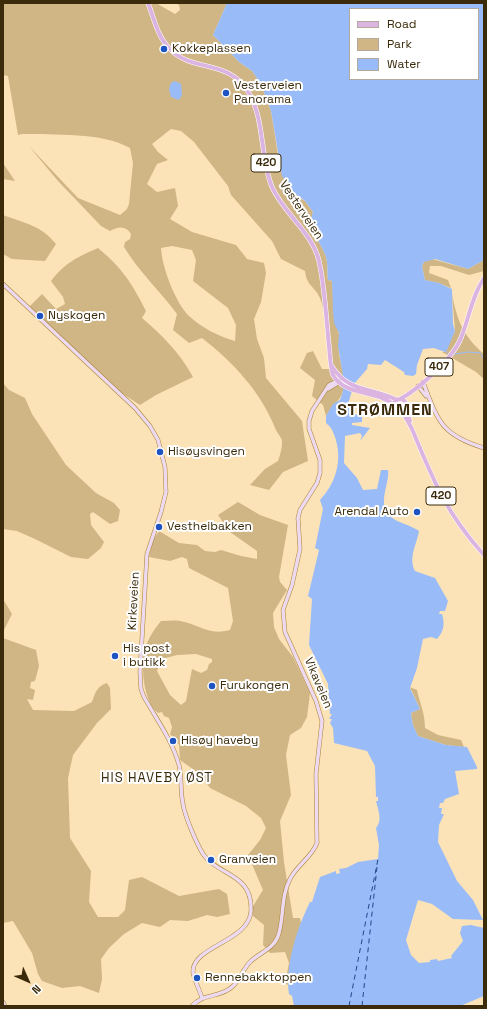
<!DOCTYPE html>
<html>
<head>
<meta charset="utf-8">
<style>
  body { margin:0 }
  #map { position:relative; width:487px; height:1009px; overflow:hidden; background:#fce3b7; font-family:"Space Grotesk",sans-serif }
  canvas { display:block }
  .frame { position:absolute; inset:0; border:4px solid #3b2b0a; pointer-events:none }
  .legend { position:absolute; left:349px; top:8px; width:130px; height:72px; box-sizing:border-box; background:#fff; border:1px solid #b1aa9d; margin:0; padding:5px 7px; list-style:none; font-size:12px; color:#3b2b0a }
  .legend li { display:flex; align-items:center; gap:8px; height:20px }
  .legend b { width:20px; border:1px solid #b1aa9d }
  .north { position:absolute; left:8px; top:961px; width:40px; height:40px; -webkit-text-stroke:3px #fff; paint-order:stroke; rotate:135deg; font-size:11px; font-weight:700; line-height:16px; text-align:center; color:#3b2b0a }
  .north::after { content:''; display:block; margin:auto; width:14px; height:18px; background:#3b2b0a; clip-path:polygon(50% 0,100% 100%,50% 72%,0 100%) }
</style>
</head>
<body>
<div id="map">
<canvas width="487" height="1009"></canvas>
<div class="frame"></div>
<ul class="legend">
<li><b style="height:5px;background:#dbb4e1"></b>Road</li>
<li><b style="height:11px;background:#d0b585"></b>Park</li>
<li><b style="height:11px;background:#99bbf8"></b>Water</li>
</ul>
<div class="north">N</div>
</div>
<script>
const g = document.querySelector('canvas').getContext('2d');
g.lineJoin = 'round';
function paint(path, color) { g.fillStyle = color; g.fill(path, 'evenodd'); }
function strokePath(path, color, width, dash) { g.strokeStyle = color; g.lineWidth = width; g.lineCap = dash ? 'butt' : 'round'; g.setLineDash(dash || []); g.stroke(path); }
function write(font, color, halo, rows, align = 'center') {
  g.font = font + ' "Space Grotesk",sans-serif'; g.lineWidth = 4; g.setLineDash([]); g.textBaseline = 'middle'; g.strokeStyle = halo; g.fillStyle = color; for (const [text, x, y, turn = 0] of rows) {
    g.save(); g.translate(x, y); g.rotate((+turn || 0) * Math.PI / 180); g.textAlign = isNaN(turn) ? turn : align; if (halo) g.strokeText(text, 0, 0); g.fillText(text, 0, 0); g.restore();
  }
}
paint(new Path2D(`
  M3,3H156L175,14L180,10L179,5L175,3H227L213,35L239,62L252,71L261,84L271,111L280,168L299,198L305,201L313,212C307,228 321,242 326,257C328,264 327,272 328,280L332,281C333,299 336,319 339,335C340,341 338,348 339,354C341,366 346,378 343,391C341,400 331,407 326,416L323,405L312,396L315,380L300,368L307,353L313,351L322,369H330C327,346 328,319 320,298C315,286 307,287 305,271L281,259L272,241L231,195L228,186L194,142L181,131L171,129L152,144L158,152L168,160L157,164L147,184L157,192L175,188L178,206L170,219L192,232L236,245L247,259L264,263L266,273L261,302L254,319L257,339L264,358L266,378L302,421L308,461L283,472L269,490L250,485L265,469L278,461C280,455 282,449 282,443C283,439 278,434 276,430C261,392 234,363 202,338L189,343L173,330L177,314C160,291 139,272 124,247L125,242L130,239L131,234C126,226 119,226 110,231L101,226L58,181L28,145L78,198L120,215L127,209L129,204L133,163L130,148C101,132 55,135 22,134L18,135L8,76L3,75ZM172,246L192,250L196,260L193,281L228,308L236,325L235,341C218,336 202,328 189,316C175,302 162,267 161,248Z
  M3,163L15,181L3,179Z
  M3,215C24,223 41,225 56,244L45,261L12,259L3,254Z
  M98,248C122,268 132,283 146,311L142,318C162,335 180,353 193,377L156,395L140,405L123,394L29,307L42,294L56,309L65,304L63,297L51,281C65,263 77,257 98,248Z
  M432,259L468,269L484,260V271L469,275L441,266H430L429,273L448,280L451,288L439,283L425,280L422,266L424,262Z
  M452,294C457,320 463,336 484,354V379L476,372L442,352H445L455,331Z
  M3,383L9,390L25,398L32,414L66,465L96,493L114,503L120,510L118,521L110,524L93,512L90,514L91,525L104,542L101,548L88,559L71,557L35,539L17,531L3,529Z
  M238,502L260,515L288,525L279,577L280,582L287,590L273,613L274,627L279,639L293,657L310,693L307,717L301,728L290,735L286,755L291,795L280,821L284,862L293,918H300L301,923L291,958L288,985L285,983L289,963L285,952L270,953L263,945L264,925L253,916V906L263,890L248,855L260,840L266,828L261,818L246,806L210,788L201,775L180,760L179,745L170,734L172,727L169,718L164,716L162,712L158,713C144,703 141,669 144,654C146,641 153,631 161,621C167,621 174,620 180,621C200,624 207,636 230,630L233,621L228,588L189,568L187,559L182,557L170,561L149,557L153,540L159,531L179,543L197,545L205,551L215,552L221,550L241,556L257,559V551L230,532L218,515ZM196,654L212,659V662L209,664L207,670L201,673L192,669L186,701L181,705L170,695L157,671L162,659L177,655Z
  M3,599L12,614L3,632Z
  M3,638L36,650L39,666L35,681L31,682L30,688L35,690L33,700L27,699L33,710L74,711L92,702C95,693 97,686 107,683L110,688L111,709L97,723L73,755L68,778L70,838L91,871L89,902L98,917H118L125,910L129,880L142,877L179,896L219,889L227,894L230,914L217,917L207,915L188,921L170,920L160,927L142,923L124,934L109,948L101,959L102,979L99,993L80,986L62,988L42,981L38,974L32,953L13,921L3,923Z
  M410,687L417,690C420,704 425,713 425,728L438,735L461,740L464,747L446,745L418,736L413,725L411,713L420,709Z`), '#d0b585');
paint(new Path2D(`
  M227,3H484V260L468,269L435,259L424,262L422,266L425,280L439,283L452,289L453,324L455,331L447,350L445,352L434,348L423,349L417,365L416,374L413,376L405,375L404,372L385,360L381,365L368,364L367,369L354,384L348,404L354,414L362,416V422L352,423V425L370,428L360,441L362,436L360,433L345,436L344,463L357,478L363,490L377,489L381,470H388C390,484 376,505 391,517C398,523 411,525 419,531C417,544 408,557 415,571L435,578L448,601L445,611H440L439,614H442C445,624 444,631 437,639L431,637L423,639L417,668L410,688L420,709L411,713L413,725L418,736L446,745L467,747L477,767V769L455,771L459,794L445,799L443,803H440L439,808H442L441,814H444L439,825L438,842L457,881L473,900L483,920L453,919L432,904L418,900L406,940L411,955L419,963L430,962V960L437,959L438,961L452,958L451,956L463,941L460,933L462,926L471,925L484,928V996L460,1006H294L292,996L289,994C285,965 297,928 310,902H312L320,877L336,871V874L340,873L339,869L346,868L358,862L378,859L379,845L376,828C383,820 378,810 376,801H378V797H376L375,766L367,751L334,743L333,728L330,723L332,719H329L332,714H330L328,684L309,645L312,599L308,596L319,550L315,548L323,509L320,500C338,481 344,454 332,430C331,427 328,425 326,423V416L333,404L340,400L343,391V376L338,346L339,333L334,323L333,312L332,281L328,280C327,272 328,264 326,257C321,242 307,228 313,212L305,201L294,193L282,176L271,111L261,84L252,71L239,62L213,35ZM350,9H478V79H350Z
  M175,81L181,84L182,95L179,100L171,97L169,89L171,83Z`), '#99bbf8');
strokePath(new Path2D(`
  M446,351L448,353
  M455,354L468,352L480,353L484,359`), '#99bbf8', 1);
strokePath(new Path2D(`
  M349,1006L378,859
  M362,1006L377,867`), '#23468d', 1, [5, 4]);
const secondary = new Path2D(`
  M3,284L135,408L150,426L158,440L165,467L166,492L161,512L147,554L140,672L141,689L144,697C157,720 172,740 179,765C182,777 180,791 183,804C185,817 196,842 203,854C218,876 253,873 251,911C249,942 192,946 193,972C193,977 200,991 202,998
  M423,382C438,421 441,435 484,448
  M418,386L426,396
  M328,389L338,383L340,380
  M3,1002L5,1006
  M192,1006C203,993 220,998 232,987C240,980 243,969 250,962C260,952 275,949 279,933C284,915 281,896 290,879C297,865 312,857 317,843L316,774L322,721L316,701L285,632L283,610L292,585L300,549L298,518L300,510L317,483L320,473V460L309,429V421L312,411L329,385L341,379`);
const primary = new Path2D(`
  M148,3C154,18 157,35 168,47C191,74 228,57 249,93C265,121 260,158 272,187C284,214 312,232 319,261C325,288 326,318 329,346C330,355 330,366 333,375C346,397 376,389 394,405
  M331,365C348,393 371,387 397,400
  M394 405a6 6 0 1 1 12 0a6 6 0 1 1-12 0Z
  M400,399C419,389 453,358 461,338C469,318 472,296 484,278
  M405,408L410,421
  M400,411L406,418L412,429C433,480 446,513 484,555`);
strokePath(secondary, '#a98334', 4.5);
strokePath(primary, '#fff', 5);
strokePath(secondary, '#eddaf0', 3.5);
strokePath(primary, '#dbb4e1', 4);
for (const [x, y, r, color] of [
  [164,49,4,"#1e54c1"],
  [226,93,4,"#1e54c1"],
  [40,316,4,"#1e54c1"],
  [160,452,4,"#1e54c1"],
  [417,512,4,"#1e54c1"],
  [159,527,4,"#1e54c1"],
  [115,656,4,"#1e54c1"],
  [212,686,4,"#1e54c1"],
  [173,741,4,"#1e54c1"],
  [211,860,4,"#1e54c1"],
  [197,978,4,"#1e54c1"]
]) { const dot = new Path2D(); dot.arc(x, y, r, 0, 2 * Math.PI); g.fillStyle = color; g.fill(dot); strokePath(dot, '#fff', 1.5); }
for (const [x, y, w] of [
  [266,163,30],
  [439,367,28],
  [441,496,30]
]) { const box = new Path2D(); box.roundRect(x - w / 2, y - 9, w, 18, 3); g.fillStyle = '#fff'; g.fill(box); strokePath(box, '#3b2b0a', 1); }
write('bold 11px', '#3b2b0a', null, [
  ["420",266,163],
  ["407",439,367],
  ["420",441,496]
]);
write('12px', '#3b2b0a', '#fff', [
  ["Kokkeplassen",172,49],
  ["Vesterveien",234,86],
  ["Panorama",234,100],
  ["Nyskogen",48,316],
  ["Hisøysvingen",168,452],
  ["Arendal Auto",409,512,"right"],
  ["Vestheibakken",167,527],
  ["His post",123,649],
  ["i butikk",123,663],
  ["Furukongen",220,686],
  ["Hisøy haveby",181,741],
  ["Granveien",219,860],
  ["Rennebakktoppen",205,978]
], 'left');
write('12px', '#3b2b0a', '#fff', [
  ["Vesterveien",301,210,56],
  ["Kirkeveien",134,601,-87],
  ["Vikaveien",318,683,67]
]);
g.letterSpacing = '1px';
write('13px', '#3b2b0a', '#fff', [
  ["HIS HAVEBY ØST",157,778]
]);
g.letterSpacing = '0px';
g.letterSpacing = '1px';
write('bold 16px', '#3b2b0a', '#fff', [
  ["STRØMMEN",385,411]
]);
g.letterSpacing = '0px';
</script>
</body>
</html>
